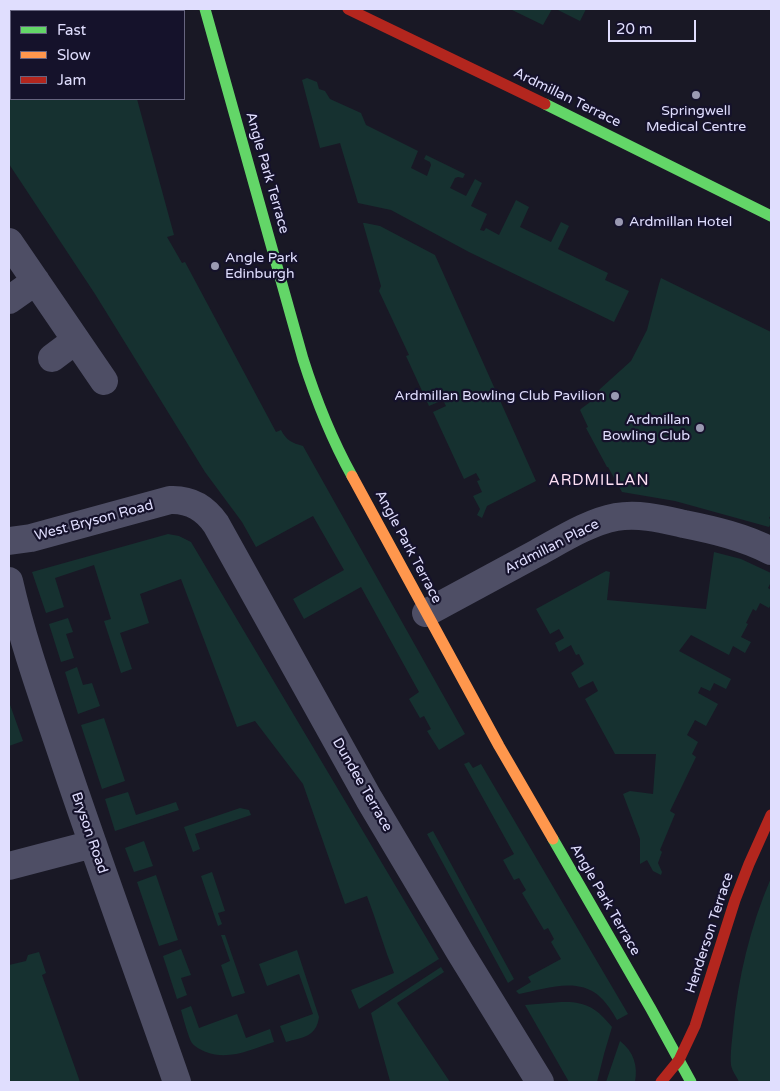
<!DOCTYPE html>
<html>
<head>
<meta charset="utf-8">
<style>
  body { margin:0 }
  #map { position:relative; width:780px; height:1091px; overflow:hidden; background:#191825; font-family:"Varela Round",sans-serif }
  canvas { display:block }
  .frame { position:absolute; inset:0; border:10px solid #e0defe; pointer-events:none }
  .legend { position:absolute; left:10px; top:10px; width:175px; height:90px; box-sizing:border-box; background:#15122b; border:1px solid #66647f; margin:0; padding:6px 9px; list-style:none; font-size:15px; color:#e0defe }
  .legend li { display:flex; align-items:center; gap:10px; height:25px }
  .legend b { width:25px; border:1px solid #66647f }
  .scale { position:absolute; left:608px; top:20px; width:88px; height:22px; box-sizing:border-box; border:2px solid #e0defe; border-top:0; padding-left:6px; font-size:15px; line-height:18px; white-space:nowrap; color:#e0defe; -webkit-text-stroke:4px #15122b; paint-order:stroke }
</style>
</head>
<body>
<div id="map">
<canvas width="780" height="1091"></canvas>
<div class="frame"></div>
<ul class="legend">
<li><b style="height:6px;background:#63d668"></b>Fast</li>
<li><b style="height:6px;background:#ff974d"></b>Slow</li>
<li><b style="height:6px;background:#b3261e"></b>Jam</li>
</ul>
<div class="scale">20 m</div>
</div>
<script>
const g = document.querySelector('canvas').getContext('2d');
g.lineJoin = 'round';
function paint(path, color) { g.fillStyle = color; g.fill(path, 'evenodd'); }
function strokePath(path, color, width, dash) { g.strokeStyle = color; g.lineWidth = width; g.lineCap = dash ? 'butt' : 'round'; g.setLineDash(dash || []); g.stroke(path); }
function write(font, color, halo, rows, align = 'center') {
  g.font = font + ' "Varela Round",sans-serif'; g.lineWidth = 4.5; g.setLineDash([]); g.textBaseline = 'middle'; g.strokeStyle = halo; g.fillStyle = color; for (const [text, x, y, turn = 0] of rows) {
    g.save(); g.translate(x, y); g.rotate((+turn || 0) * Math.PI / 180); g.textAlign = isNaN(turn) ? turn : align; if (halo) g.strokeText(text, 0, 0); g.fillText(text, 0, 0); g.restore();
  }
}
paint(new Path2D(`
  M9,9H105L104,11H11V99H137L174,235L167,237L182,263L185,262L276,432L281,430C286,440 292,443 303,446L465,734L439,750L427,731L431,729L424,716L420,718L409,699L419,692L361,587L304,619L293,599L344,570L313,516L256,547L242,522L205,472L95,294L9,164Z
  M510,9H552L543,25Z
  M556,9H586L580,21Z
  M307,78L317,82L319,89L325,91L330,99L361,113L366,125L418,151L411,168L427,176L431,165L430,162L424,159L426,155L465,174L463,178L458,177L455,178L450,188L466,196L475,179L482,183L471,206L487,214L480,230L484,231L486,228L499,235L516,200L529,207L520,227L551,242L561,222L569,226L558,249L608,273L605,280L629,291L614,322L469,252L391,210L358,203L340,143L320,148L302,80Z
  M363,223H365L380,226L435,255L536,481L487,506L482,518L477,515L480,509L473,496L482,492L477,481L480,480L476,473L464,479L433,412L446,406L443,400L429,406L406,356L409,355L379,291L381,286Z
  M661,278L771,332V515L769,518L771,520V523L769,527L675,501L622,492L608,467H607L586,428L588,427L580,410L582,408L593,400L600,389L631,361L647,330L659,284Z
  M168,534L179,536L191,542L439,959L359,1009L351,990L394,973C384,948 377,922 367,896L345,904L303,784L255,721L237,727L181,579L140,594L149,623L120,633L132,669L121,673L104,621L111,619L94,565L55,578L64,607L46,613L32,572Z
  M714,552L741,559L771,573V582L768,588L771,590V604L769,608L760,603L756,611L753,609L746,623L748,624L741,637L751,642L745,653L733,646L729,655L691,635L679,651L731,679L726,689L714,683L710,691L701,687L698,693L718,704L706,726L695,720L687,735L698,742L692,754L696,757L670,811L675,814L660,850L662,852L658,863L662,872L661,875L653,871L647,860L640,864V839L623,794L630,791L653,794L656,754H615L585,699L598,691L593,681L579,688L571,673L584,664L579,654L576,655L571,645L559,652L555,643L564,638L559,629L550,634L536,609L606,571L610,572L607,600L706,609Z
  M68,618L73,632L66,634L74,658L61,662L49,624Z
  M77,667L83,685L92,683L100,706L78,714L65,672Z
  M9,702L23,741L9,746Z
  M104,718L125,781L102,789L81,725Z
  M469,762L473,768L481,764L628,1014L617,1020C612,1011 606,1002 598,995C576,977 544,989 519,994L516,991L531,982L528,977L561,959L551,942L554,939L548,928L544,930L522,893L526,890L519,878L514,880L503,860L514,854L464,764Z
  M128,792L136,815L176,802L179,810L115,831L105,799Z
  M240,808L249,810L251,815L195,834L200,849L193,852L184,827Z
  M433,831L514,979L508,983L427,834Z
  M144,841L153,866L134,872L125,848Z
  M212,872L225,911L218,913L222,924L218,926L201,876Z
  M156,875L178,940L159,946L137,882Z
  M771,878V1082H739C737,1077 732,1071 731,1065C730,1054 732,1041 733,1030C738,978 750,927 771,878Z
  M221,935H225L245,993L232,997L221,965L230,961Z
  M181,949L191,975L181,978L187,995L177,999L163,956Z
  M297,950L319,1017C316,1038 302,1037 286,1042L280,1026L313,1014L299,974L267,986L259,964Z
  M39,952L46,973L42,975L80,1082H9V965L26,961L28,955Z
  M441,967L444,972L397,1003L450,1082H389L390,1081L371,1013Z
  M561,1002C585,1001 597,1008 612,1027L604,1054L597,1082H569L525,1005Z
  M191,1006L199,1028L237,1014L246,1038L270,1029L274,1042C252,1049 229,1061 206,1052C201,1050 195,1047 192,1043C189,1039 183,1017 181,1010Z
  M620,1041C634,1052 638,1066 635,1082H606Z`), '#163130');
strokePath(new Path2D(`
  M9,242L104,381
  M9,300L36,281
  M52,358L76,340
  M9,541L31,538L170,500C190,499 205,508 216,524L369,799L460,952L540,1082
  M9,581C23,643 45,703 65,763C101,870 140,976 177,1082
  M426,613C463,593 500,573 537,553C561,540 589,522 616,517C639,513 662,519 684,524C714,530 744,537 771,551
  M9,866L93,844`), '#4e4e65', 28);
strokePath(new Path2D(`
  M205,9L303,359C316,400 331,438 352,476
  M545,104L771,216
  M553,839L651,1009L691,1082`), '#63d668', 11);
strokePath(new Path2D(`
  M352,476L499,746L553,839`), '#ff974d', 11);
strokePath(new Path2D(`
  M348,9L545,104
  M661,1082L679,1060L695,1026L735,900L749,864L771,815`), '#b3261e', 11);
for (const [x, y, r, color] of [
  [696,95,5,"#9a99b2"],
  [619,222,5,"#9a99b2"],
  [215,266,5,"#9a99b2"],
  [615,396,5,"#9a99b2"],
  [700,428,5,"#9a99b2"]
]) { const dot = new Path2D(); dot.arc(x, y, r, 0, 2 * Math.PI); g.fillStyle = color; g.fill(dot); strokePath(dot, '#15122b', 2); }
write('14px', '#e0defe', '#15122b', [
  ["Ardmillan Terrace",567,98,26],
  ["Angle Park Terrace",267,173,74],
  ["West Bryson Road",94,521,-15],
  ["Angle Park Terrace",408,547,62],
  ["Ardmillan Place",552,547,-27],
  ["Dundee Terrace",362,785,60],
  ["Bryson Road",89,833,71],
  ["Angle Park Terrace",605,900,60],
  ["Henderson Terrace",710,933,-72]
]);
write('14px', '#e0defe', '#15122b', [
  ["Springwell",696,111,"center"],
  ["Medical Centre",696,127,"center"],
  ["Ardmillan Hotel",629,222],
  ["Angle Park",225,258],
  ["Edinburgh",225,274],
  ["Ardmillan Bowling Club Pavilion",605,396,"right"],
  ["Ardmillan",690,420,"right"],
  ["Bowling Club",690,436,"right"]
], 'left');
g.letterSpacing = '1px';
write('15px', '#fee0f4', '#15122b', [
  ["ARDMILLAN",599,481]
]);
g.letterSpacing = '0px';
</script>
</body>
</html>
